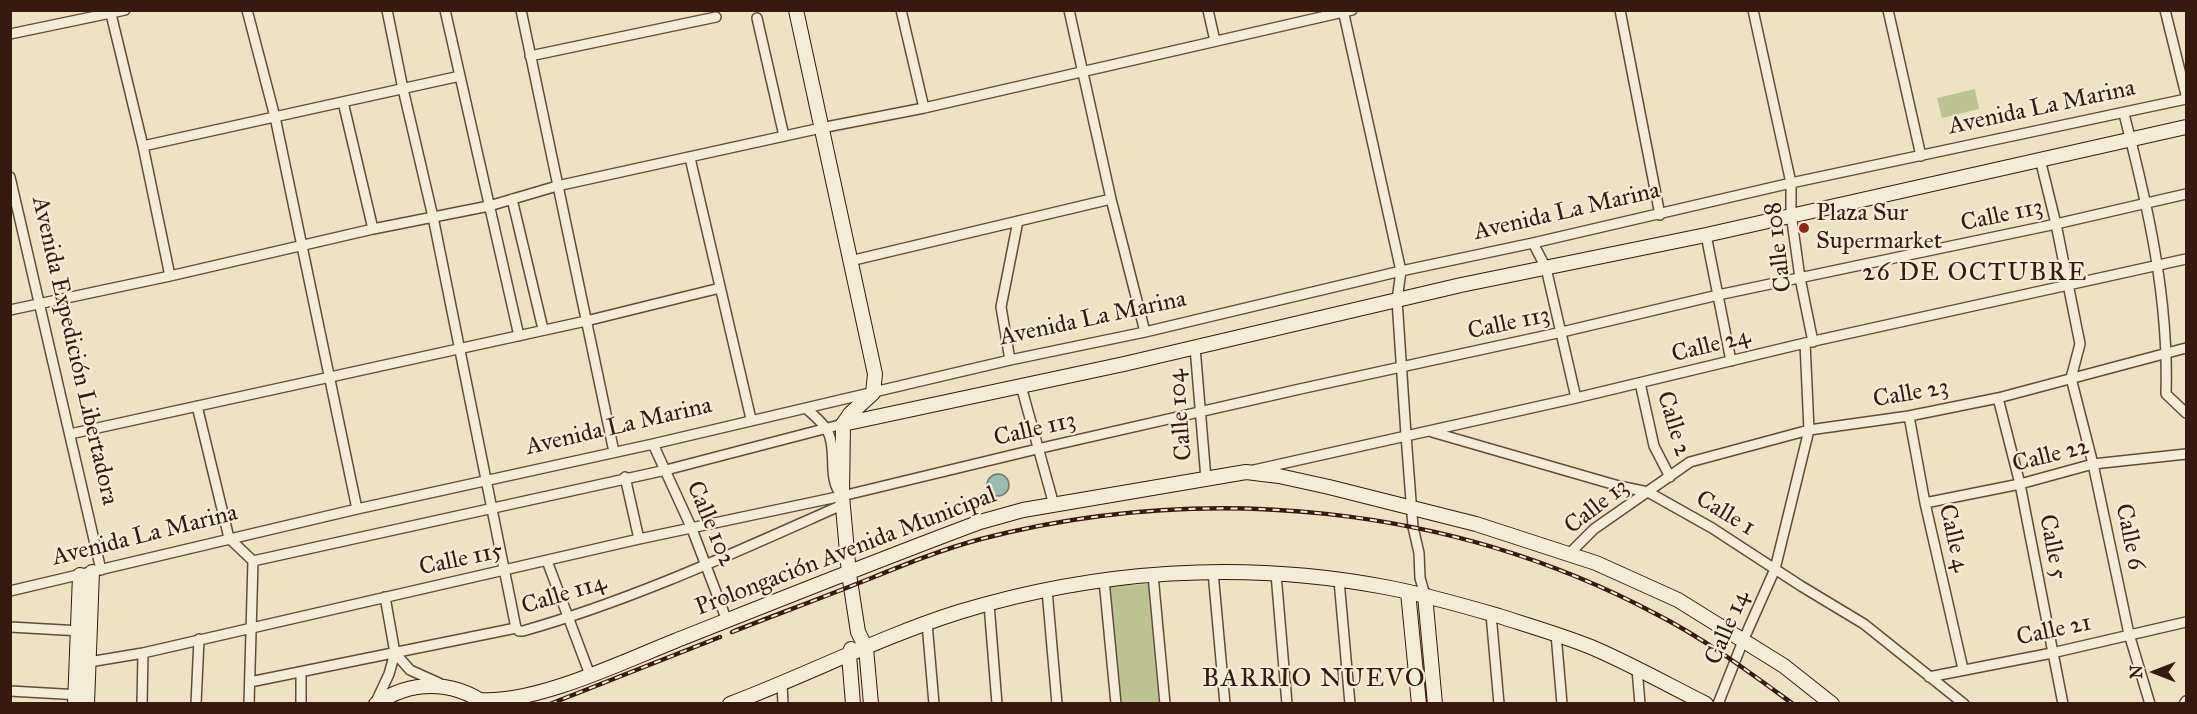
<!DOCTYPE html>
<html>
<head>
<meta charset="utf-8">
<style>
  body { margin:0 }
  #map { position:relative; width:2197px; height:714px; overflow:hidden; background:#ede2c1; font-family:"IM FELL Great Primer",serif }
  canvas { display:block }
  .frame { position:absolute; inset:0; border:12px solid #371a0f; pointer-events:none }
  .north { position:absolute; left:2125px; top:642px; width:60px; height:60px; -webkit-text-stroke:4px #f3ecd7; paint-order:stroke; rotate:270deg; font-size:16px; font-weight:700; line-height:24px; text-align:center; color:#371a0f }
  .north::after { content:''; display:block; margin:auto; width:21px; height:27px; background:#371a0f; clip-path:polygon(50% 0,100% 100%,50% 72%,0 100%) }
</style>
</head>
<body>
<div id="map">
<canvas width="2197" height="714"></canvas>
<div class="frame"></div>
<div class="north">N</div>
</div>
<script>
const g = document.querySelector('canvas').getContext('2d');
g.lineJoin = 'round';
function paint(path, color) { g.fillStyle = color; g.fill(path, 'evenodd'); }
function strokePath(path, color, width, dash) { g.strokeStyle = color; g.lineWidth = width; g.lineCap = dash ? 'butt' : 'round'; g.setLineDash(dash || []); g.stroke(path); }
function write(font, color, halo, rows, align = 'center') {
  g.font = font + ' "IM FELL Great Primer",serif'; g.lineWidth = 4.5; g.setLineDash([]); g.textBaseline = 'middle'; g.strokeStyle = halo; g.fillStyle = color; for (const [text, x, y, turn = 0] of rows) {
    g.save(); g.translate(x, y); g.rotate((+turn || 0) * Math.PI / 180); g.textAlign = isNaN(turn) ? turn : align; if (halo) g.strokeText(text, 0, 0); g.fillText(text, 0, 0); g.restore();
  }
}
paint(new Path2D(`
  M1975,89L1979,109L1942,118L1937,98Z
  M1148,584L1159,703H1120L1108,586Z`), '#bcc290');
const water = new Path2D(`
  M987 485a11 11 0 1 1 22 0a11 11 0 1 1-22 0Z`);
paint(water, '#99beb0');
strokePath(water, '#727c70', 1.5);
const street = new Path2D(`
  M110,10L143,146L170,276
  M247,10L275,117L357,509
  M387,10L403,89L433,217L516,628
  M445,10L519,336
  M521,10L614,452
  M901,10L924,108
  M1069,10L1111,199L1145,332
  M1208,10L1215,41
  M1343,10L1401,271L1397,300L1406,435L1413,527L1419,553L1420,578L1425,595
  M1620,10L1660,215
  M1753,10L1791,183V214L1800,278L1813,342
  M1888,10L1921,156
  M2165,10L2186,95
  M757,18L784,136
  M10,34L125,10
  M530,56L716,17
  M343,102L373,229
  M2124,114C2148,206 2169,299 2166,394L2186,413
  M143,146L460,76
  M690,158L751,419
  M2040,159L2056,224L2080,344L2071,378L2093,464L2129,634L2150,704
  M10,177L101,570
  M512,199L543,329
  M1706,235L1731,361
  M1533,243L1546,268L1576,398
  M850,261L1111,199
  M10,310L170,276L373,229L489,206L557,186L821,128L924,108L1352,10
  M1195,347L1206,479
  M1010,360L1001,307L1018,221
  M1640,383L1654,446L1670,477
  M1021,386L1054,505
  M1998,398L2020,484L2063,704
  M197,406L229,538L253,561L249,704
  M806,408C813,415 824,423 828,432C838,453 826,477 842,496
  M1909,416L1925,503L1963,669
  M1432,432L1619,486L1648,492L1712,528L1801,586L1864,624L1964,704
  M70,434L586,321L720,288
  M653,444L692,529L727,621
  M1254,470L1576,398L1805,343L2186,259
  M625,477L639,539
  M1925,503L2020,484L2093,464L2186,454
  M1570,553L1594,529L1690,462L1809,430L1909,416L1998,398L2186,348
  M253,561L666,470L843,424
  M547,561L590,675
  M1213,572L1225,704
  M1276,574L1287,704
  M1153,575L1165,704
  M1104,580L1116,704
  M1339,580L1350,704
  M1047,590L1057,704
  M10,591L357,509L653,444L1010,360L1145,332L1401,271L1533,243L1791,183L2186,99
  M989,604L997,704
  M1491,614L1499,704
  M927,623L934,704
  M10,627L81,631
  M1556,634L1562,704
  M395,653L410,670L439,683
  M89,662L143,653L639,539L842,496L1037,449L1300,389L1562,332L1718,295L2056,224L2186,194
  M1637,669L1640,704
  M1929,677L2052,653L2186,622
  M250,682L516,628L519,631H523C633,600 738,551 842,505
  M782,684L783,704
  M10,691L80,695
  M142,704L143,653
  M196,704L199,639
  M301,704V672
  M375,704L389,674L395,653L385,597
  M1718,704L1743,641L1775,569L1789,512L1809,430L1805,343
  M2184,704L2186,701`);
const secondary = new Path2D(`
  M796,10L875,374L873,393L850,414L843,424L842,496L849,574L858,632L866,648L871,704
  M843,424L1124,364L1461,285L1706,235L2186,127
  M1408,592L1419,704
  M1425,595L1435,704
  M851,649L849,655L853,704
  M480,700C536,704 622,662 675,641C776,601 878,560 980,522L1023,510L1246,472L1279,476L1329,487L1476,524L1596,563L1678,600L1784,666L1832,704
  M75,704L80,575
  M87,704L92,572
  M376,704C411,680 451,680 486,704
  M730,704C807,675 880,637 959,612C1096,570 1243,560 1385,587C1423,594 1461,605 1499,616C1530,626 1561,635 1591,647C1631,664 1668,685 1706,704`);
strokePath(street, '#644c3c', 12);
strokePath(secondary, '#371a0f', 16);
strokePath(street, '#f3ecd7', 9);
strokePath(secondary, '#f3ecd7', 14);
const rail = new Path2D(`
  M732,632C778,614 824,597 869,579C906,564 943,549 981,539C1206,481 1451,505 1656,614C1705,639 1749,672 1793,704
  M550,704L720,637`);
strokePath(rail, '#371a0f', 4.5);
strokePath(rail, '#f3ecd7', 2, [7]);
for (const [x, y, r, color] of [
  [1804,228,6,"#8f2418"]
]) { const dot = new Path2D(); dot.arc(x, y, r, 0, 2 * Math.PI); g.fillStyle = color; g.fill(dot); strokePath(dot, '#f3ecd7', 2); }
write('24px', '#371a0f', '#f3ecd7', [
  ["Avenida La Marina",2042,108,-12],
  ["Avenida La Marina",1567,212,-13],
  ["Calle 113",2002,216,-12],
  ["Calle 108",1779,247,-97],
  ["Avenida La Marina",1093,319,-12],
  ["Calle 113",1509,324,-12],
  ["Calle 24",1711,346,-14],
  ["Avenida Expedición Libertadora",74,351,77],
  ["Calle 23",1911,394,-10],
  ["Calle 104",1181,415,-95],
  ["Calle 2",1673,424,73],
  ["Avenida La Marina",619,427,-13],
  ["Calle 113",1035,430,-13],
  ["Calle 22",2051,456,-14],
  ["Calle 13",1597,507,-38],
  ["Calle 1",1725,514,31],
  ["Calle 102",710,524,67],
  ["Avenida La Marina",145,536,-14],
  ["Calle 6",2129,537,78],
  ["Calle 4",1953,538,77],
  ["Calle 5",2052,547,79],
  ["Prolongación Avenida Municipal",846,552,-21],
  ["Calle 115",461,560,-12],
  ["Calle 114",564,595,-17],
  ["Calle 14",1728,628,-67],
  ["Calle 21",2054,631,-12]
]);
write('24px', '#371a0f', '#f3ecd7', [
  ["Plaza Sur",1816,214],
  ["Supermarket",1816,242]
], 'left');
g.letterSpacing = '1.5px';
write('26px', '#371a0f', '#f3ecd7', [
  ["26 DE OCTUBRE",1975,274],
  ["BARRIO NUEVO",1314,680]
]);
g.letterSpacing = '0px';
</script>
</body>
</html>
